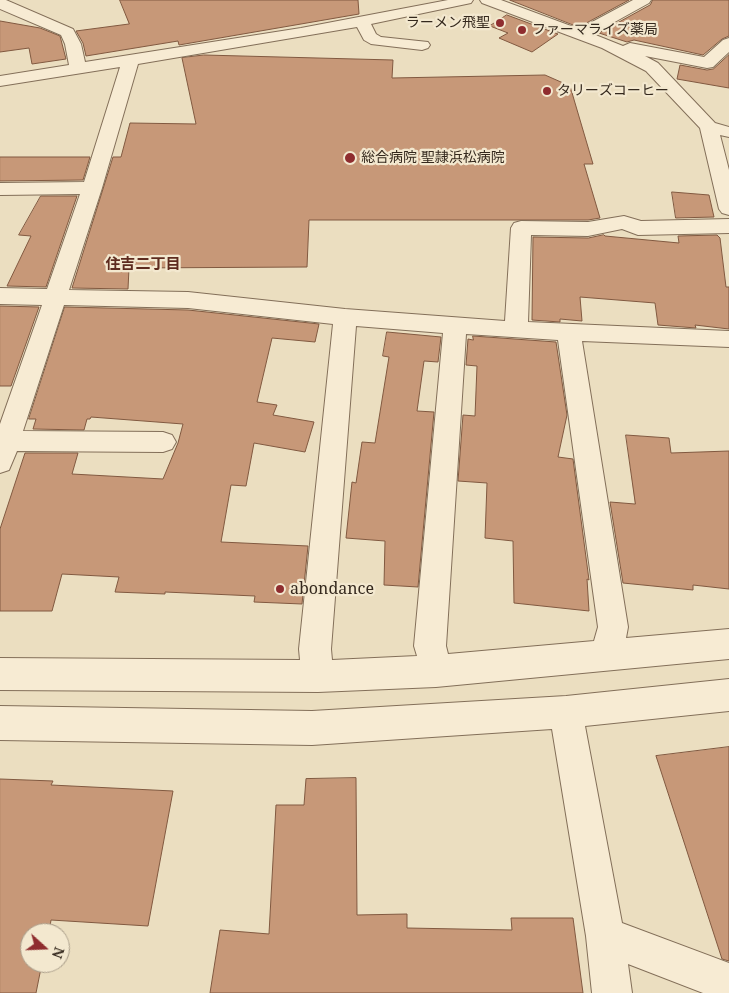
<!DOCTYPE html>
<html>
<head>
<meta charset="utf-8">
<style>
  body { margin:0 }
  #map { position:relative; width:729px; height:993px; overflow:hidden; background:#ebdec0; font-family:"Noto Serif",serif }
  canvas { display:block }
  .north { position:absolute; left:20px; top:923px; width:50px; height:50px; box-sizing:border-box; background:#f3e8cf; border:1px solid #a79b88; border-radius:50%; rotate:110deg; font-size:14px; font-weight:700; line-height:20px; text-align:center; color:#34281d }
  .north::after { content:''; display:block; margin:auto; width:18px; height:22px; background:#8f2d2f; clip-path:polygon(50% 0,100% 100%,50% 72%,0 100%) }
</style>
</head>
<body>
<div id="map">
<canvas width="729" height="993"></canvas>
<div class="north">N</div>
</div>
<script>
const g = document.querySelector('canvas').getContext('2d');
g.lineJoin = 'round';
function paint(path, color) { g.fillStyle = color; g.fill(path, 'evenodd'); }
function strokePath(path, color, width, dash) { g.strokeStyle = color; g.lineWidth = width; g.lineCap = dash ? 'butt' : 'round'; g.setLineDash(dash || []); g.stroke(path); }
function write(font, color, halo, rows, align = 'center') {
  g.font = font + ' "Noto Serif","Noto Sans JP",serif'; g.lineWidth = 4.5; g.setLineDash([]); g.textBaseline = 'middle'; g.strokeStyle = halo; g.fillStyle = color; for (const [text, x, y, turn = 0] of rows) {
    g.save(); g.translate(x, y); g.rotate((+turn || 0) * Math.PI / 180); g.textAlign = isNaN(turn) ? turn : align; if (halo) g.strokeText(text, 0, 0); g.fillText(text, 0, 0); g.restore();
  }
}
const building = new Path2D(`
  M120,0H358L359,14L179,45L178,41L86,56L83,43L76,31L129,24Z
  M510,0H629L579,27Z
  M653,0H729V36L722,39L703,55L634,40L627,42L599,33L650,5Z
  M507,15L558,34L532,52L499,38L508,33L490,26Z
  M0,21L40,28L60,36L66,59L32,64L29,48L0,52Z
  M204,55L393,60L392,78L545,75L570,86L593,164H584L600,218L588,220H309L307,267L129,268L128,289L72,288L113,157H121L130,123L196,124L182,58Z
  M729,55V88L677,79L680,65L707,70L713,69Z
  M0,157H90L83,180L0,181Z
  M672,192L709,195L714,217L676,218Z
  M41,196H77L46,287L7,286L31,236L19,235Z
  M604,235L605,236L679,243L678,236L717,235L720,238L726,287H729V329L695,325L696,328L658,325L655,303L580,297L582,321L560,319V322L532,320L533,237L588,238Z
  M0,306L39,307L11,386H0Z
  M65,307L188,310L319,324L315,342L272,338L257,402L277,405L273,415L314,422L305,452L254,443L246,486L231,485L221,542L308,546L302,604L254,602L255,596L165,592V594L115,592L119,577L62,574L52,611H0V529L25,453H78L72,474L163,479L178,443L183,424L91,417L90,419H87L84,430L33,429L36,419H29Z
  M387,332L441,337L438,362L424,361L417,411L434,412L418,587L384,585L385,541L346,538L352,482L356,483L362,442L375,443L389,357L383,356Z
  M473,336L556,342L567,415L558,457L573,459L589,580L587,579L589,611L514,603L513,541L485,538L487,483L458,481L463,415L475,416L477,366L466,365L468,339L473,340Z
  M626,435L669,438L671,453L729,451V589L693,585V590L623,583L610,502L635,504Z
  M729,747V961L722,959L656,756Z
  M356,778L357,915L407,914V928L512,930L511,918H573L583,993H210L220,930L269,934L276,805H304L306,779Z
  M0,779L53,781L51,785L173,791L148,926L51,920L49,933H30V963H42L36,993H0Z`);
paint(building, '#c79878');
strokePath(building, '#815940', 1);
const minor = new Path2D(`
  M0,0H6L73,29L81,44L85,62L301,28L448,0H473L471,3L371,24L376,34L381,37L428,42L430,45L428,48L422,50L371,44L364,40L357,27L138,64L102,188L69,290L188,292L345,309L505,321L511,228L514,223L521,221L588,222L624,216L641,221L729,219V233L638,235L622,229L588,236L531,235L528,322L729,331V347L582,341L628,627L626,638L729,629V659L436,687L318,692L0,690V658L300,660L299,649L333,324L188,308L64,305L23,431L163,432L172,435L176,442L172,449L163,452L17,451L9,470L0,473V424L42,305L0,304V288L47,289L80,194L0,195V183L84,182L120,67L0,86V76L69,65L65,44L61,35L0,9ZM356,326L443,333L414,646L417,656L332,660L331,649ZM466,334L558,340L598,627L594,641L448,654L446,646Z
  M480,0H501L579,29L633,0H651L649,3L593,34L623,46L630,43L704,57L723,40L729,38V52L713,67L707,68L645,56L658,63L715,123L729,127V137L720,135L729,170V215L722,213L719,209L700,128L646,71L602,48L482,3Z
  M729,679V711L585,726L622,923L729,963V993H703L628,964L632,993H592L586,936L552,729L312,745L0,740V706L312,711L566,696Z`);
strokePath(minor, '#836f59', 2);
paint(minor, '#f7ebd3');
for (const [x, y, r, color] of [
  [500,23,5,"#8f2d2f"],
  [522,30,5,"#8f2d2f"],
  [547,91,5,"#8f2d2f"],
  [350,158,6,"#8f2d2f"],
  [280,589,5,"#8f2d2f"]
]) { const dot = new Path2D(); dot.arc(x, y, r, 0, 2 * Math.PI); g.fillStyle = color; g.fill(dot); strokePath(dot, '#f3e8cf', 2); }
write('14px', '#34281d', '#f3e8cf', [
  ["ラーメン飛聖",490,23,"right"],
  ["ファーマライズ薬局",532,30],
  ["タリーズコーヒー",557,91],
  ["総合病院 聖隷浜松病院",361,158]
], 'left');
write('bold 15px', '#5e2b1f', '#f3e8cf', [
  ["住吉二丁目",143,265]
]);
write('16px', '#34281d', '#f3e8cf', [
  ["abondance",290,589]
], 'left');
</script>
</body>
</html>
